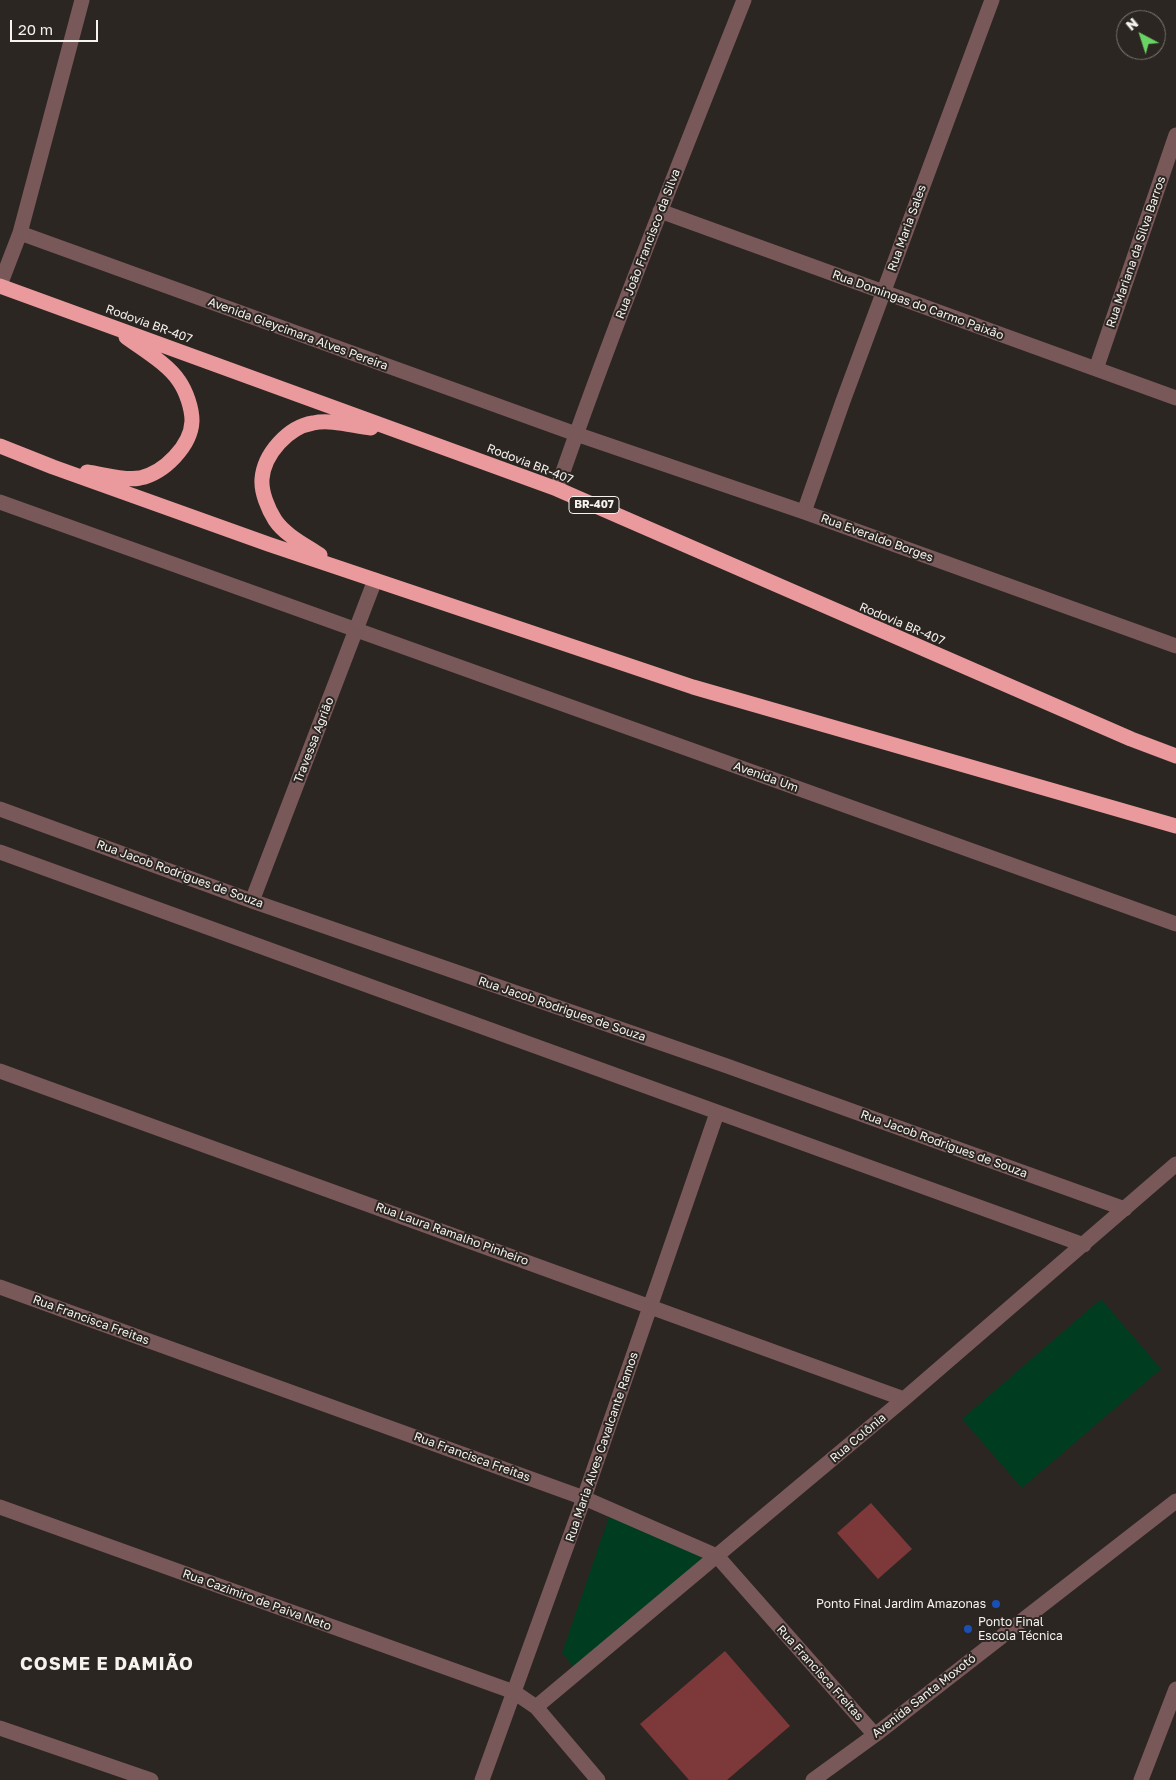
<!DOCTYPE html>
<html>
<head>
<meta charset="utf-8">
<style>
  body { margin:0 }
  #map { position:relative; width:1176px; height:1780px; overflow:hidden; background:#2b2621; font-family:"Golos Text",sans-serif }
  canvas { display:block }
  .north { position:absolute; left:1116px; top:10px; width:50px; height:50px; box-sizing:border-box; background:#2b2621; border:1px solid #7c7873; border-radius:50%; rotate:320deg; font-size:14px; font-weight:700; line-height:20px; text-align:center; color:#f5f2ef }
  .north::after { content:''; display:block; margin:auto; width:18px; height:22px; background:#69d464; clip-path:polygon(50% 0,100% 100%,50% 72%,0 100%) }
  .scale { position:absolute; left:10px; top:20px; width:88px; height:22px; box-sizing:border-box; border:2px solid #f5f2ef; border-top:0; padding-left:6px; font-size:15px; line-height:18px; white-space:nowrap; color:#f5f2ef; -webkit-text-stroke:4px #2b2621; paint-order:stroke }
</style>
</head>
<body>
<div id="map">
<canvas width="1176" height="1780"></canvas>
<div class="north">N</div>
<div class="scale">20 m</div>
</div>
<script>
const g = document.querySelector('canvas').getContext('2d');
g.lineJoin = 'round';
function paint(path, color) { g.fillStyle = color; g.fill(path, 'evenodd'); }
function strokePath(path, color, width, dash) { g.strokeStyle = color; g.lineWidth = width; g.lineCap = dash ? 'butt' : 'round'; g.setLineDash(dash || []); g.stroke(path); }
function write(font, color, halo, rows, align = 'center') {
  g.font = font + ' "Golos Text",sans-serif'; g.lineWidth = 4; g.setLineDash([]); g.textBaseline = 'middle'; g.strokeStyle = halo; g.fillStyle = color; for (const [text, x, y, turn = 0] of rows) {
    g.save(); g.translate(x, y); g.rotate((+turn || 0) * Math.PI / 180); g.textAlign = isNaN(turn) ? turn : align; if (halo) g.strokeText(text, 0, 0); g.fillText(text, 0, 0); g.restore();
  }
}
paint(new Path2D(`
  M1101,1299L1161,1369L1022,1488L962,1419Z
  M609,1517L717,1559L581,1675L562,1653Z`), '#003d20');
paint(new Path2D(`
  M871,1503L912,1549L878,1579L837,1533Z
  M725,1651L790,1726L727,1780H689L640,1724Z`), '#7d3839');
strokePath(new Path2D(`
  M660,211L1176,398
  M20,233L576,434L804,512L1176,646
  M0,285L20,233L82,0
  M1096,369L1176,135
  M557,489C614,324 680,162 744,0
  M0,502L1176,924
  M804,512L843,401L992,0
  M0,809L252,901L727,1066L1125,1209
  M0,852L1084,1245
  M252,901L375,580
  M0,1071L904,1399
  M0,1287L584,1498L717,1556L875,1735
  M0,1507L514,1692L536,1707L598,1780
  M536,1707L904,1399L1176,1164
  M0,1728L151,1780
  M482,1780L584,1498L717,1113
  M813,1780L875,1735L1176,1501
  M1141,1780L1176,1689`), '#795859', 15);
strokePath(new Path2D(`
  M0,286L557,489L1131,739L1176,756
  M0,446L53,467L268,544L693,687L1176,826
  M87,472C103,474 123,481 140,478C164,473 191,446 192,421C192,408 186,391 179,381C168,364 142,349 126,337
  M320,555C305,545 285,535 275,520C268,509 261,492 262,479C264,454 288,427 313,423C331,419 353,426 371,428`), '#ea999c', 15);
for (const [x, y, r, color] of [
  [996,1604,5,"#1a4fb4"],
  [968,1629,5,"#1a4fb4"]
]) { const dot = new Path2D(); dot.arc(x, y, r, 0, 2 * Math.PI); g.fillStyle = color; g.fill(dot); strokePath(dot, '#2b2621', 2); }
for (const [x, y, w] of [
  [594,505,50]
]) { const box = new Path2D(); box.roundRect(x - w / 2, y - 8.5, w, 17, 4); g.fillStyle = '#2b2621'; g.fill(box); strokePath(box, '#f5f2ef', 1); }
write('bold 11px', '#f5f2ef', null, [
  ["BR-407",594,505]
]);
write('12px', '#f5f2ef', '#2b2621', [
  ["Rua Maria Sales",907,228,-70],
  ["Rua João Francisco da Silva",648,244,-69],
  ["Rua Mariana da Silva Barros",1136,252,-71],
  ["Rua Domingas do Carmo Paixão",918,305,20],
  ["Rodovia BR-407",149,324,20],
  ["Avenida Gleycimara Alves Pereira",298,334,20],
  ["Rodovia BR-407",530,464,21],
  ["Rua Everaldo Borges",877,538,20],
  ["Rodovia BR-407",902,624,23],
  ["Travessa Agrião",314,740,-69],
  ["Avenida Um",766,777,20],
  ["Rua Jacob Rodrigues de Souza",180,874,20],
  ["Rua Jacob Rodrigues de Souza",562,1009,19],
  ["Rua Jacob Rodrigues de Souza",944,1144,20],
  ["Rua Laura Ramalho Pinheiro",452,1234,20],
  ["Rua Francisca Freitas",91,1320,20],
  ["Rua Colônia",858,1438,-40],
  ["Rua Maria Alves Cavalcante Ramos",602,1447,-71],
  ["Rua Francisca Freitas",472,1457,20],
  ["Rua Cazimiro de Paiva Neto",257,1600,20],
  ["Rua Francisca Freitas",820,1673,48],
  ["Avenida Santa Moxotó",924,1696,-38]
]);
write('12px', '#f5f2ef', '#2b2621', [
  ["Ponto Final Jardim Amazonas",986,1604],
  ["Ponto Final",978,1622,"left"],
  ["Escola Técnica",978,1636,"left"]
], 'right');
g.letterSpacing = '1px';
write('bold 18px', '#f5f2ef', '#2b2621', [
  ["COSME E DAMIÃO",107,1664]
]);
g.letterSpacing = '0px';
</script>
</body>
</html>
